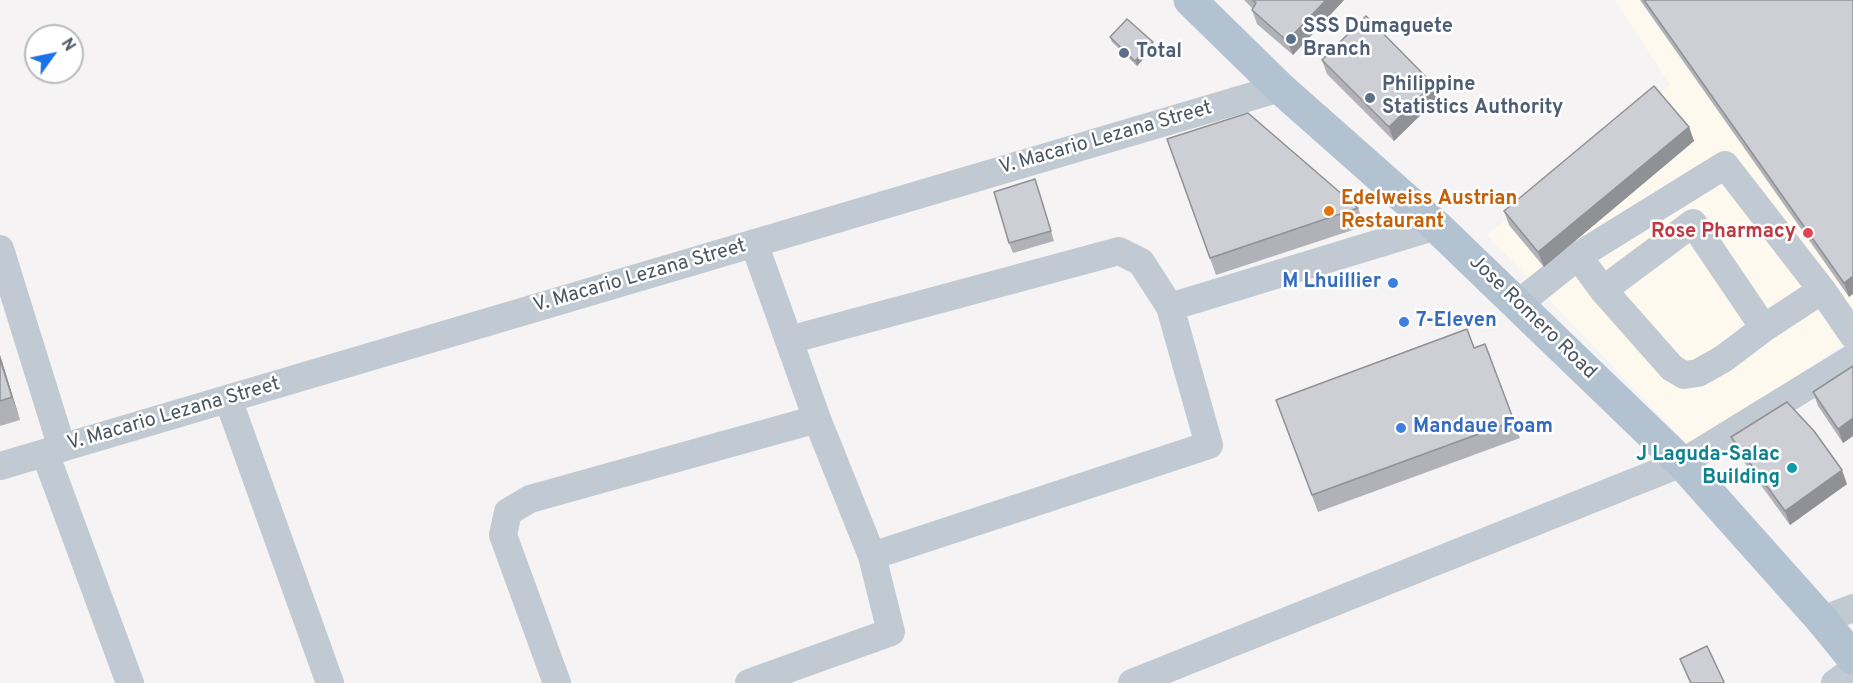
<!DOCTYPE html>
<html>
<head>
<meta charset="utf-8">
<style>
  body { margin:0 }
  #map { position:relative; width:1853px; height:683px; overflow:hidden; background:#f5f3f3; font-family:Overpass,sans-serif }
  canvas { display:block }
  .north { position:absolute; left:24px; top:24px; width:60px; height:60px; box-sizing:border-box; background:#fff; border:2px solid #b7bbc0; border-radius:50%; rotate:57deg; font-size:16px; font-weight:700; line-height:24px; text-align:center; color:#4a5661 }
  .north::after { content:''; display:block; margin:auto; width:21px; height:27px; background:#1a73e8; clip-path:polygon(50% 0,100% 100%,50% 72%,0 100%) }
</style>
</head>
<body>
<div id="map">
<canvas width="1853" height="683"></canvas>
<div class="north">N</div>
</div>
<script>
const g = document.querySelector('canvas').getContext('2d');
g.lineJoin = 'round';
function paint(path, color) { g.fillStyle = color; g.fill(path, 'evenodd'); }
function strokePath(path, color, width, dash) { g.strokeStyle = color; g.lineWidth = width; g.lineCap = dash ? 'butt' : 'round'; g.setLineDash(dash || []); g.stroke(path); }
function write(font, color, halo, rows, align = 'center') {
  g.font = font + ' Overpass,sans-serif'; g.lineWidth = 5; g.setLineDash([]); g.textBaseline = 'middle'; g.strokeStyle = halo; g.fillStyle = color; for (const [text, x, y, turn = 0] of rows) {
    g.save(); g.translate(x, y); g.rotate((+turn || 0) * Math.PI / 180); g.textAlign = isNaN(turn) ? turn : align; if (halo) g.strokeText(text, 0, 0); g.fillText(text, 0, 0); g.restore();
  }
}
paint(new Path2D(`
  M1615,0H1853V338L1691,448L1487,235L1670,85Z`), '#fdf9ef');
strokePath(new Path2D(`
  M0,249L62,448
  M1578,256L1603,290L1672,368L1684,375L1698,373L1723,359L1764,328L1822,290
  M1603,290L1693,223L1764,328
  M1518,304L1578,256L1725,165L1822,290L1853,335
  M789,340L1119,251L1141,262L1170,307
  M228,399L330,683
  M45,453L130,683
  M0,466L1280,88
  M872,556L1209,445L1170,307L1436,226
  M1822,620L1853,608
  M557,683L503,535L508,512L530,499L817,419
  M749,683L891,632L872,556L817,419L754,243
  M1132,683L1682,463L1853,358
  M1835,683L1853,670`), '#c1cad2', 28);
strokePath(new Path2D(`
  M1190,0L1280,88L1436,226L1682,463L1822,620L1853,658`), '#b3c2d1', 33);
paint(new Path2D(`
  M1244,0H1344L1293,55L1257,24L1252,10V8Z
  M1640,0H1853L1849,297Z
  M1110,37L1154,47L1137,66L1112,42Z
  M1322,60L1438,98L1394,141L1327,74Z
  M1689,127L1694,141L1544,267L1509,225L1504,211Z
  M1167,139L1358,208L1365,226L1216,275Z
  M1035,179L1054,241L1013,253L1009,243Z
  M1485,344L1520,438L1318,512L1276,400L1474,348Z
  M0,355L20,420L0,426Z
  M1853,366V436L1843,443L1818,406L1813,392Z
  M1731,437L1847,484L1790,525L1736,451Z
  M1680,659L1724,682L1725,683H1690Z`), '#b0b2b7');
paint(new Path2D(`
  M1326,0H1344L1293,55L1287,41Z
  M1153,42L1154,47L1137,66L1135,61Z
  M1433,84L1438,98L1394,141L1389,127Z
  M1689,127L1694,141L1544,267L1538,252Z
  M1853,276V294L1849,297L1844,283Z
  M0,355L20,420L12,397L0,359Z
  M1853,418V436L1843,443L1838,429Z
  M1842,470L1847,484L1790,525L1785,511Z`), '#909195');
const building = new Path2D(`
  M1253,0H1326L1287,41L1252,10L1256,3Z
  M1644,0H1853V276L1844,283Z
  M1366,16L1433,84L1389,127L1322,60Z
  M1127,19L1153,42L1135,61L1110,37Z
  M1654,86L1689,127L1538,252L1504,211Z
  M1248,113L1358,208L1210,258L1167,139Z
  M1035,179L1051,231L1009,243L994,192Z
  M1467,329L1474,348L1485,344L1514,421L1312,495L1276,400Z
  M0,359L12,397L0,401Z
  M1853,366V418L1838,429L1813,392Z
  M1787,402L1814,431L1842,470L1785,511L1731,437Z
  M1707,646L1724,682L1723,683H1691L1680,659Z`);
paint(building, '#cdcfd5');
strokePath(building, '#909195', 1.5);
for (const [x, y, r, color] of [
  [1291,39,6,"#5c6f8a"],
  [1124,53,6,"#5c6f8a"],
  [1370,98,6,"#5c6f8a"],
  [1329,211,6,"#e8710a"],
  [1808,233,6,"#e0444e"],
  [1393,283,6,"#3f7fe0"],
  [1404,322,6,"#3f7fe0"],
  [1401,428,6,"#3f7fe0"],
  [1792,468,6,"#0f9aa8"]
]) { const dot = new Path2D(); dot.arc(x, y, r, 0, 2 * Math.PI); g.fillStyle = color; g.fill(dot); strokePath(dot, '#fff', 2); }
write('bold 20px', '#4e5e75', '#fff', [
  ["SSS Dumaguete",1303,28],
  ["Branch",1303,51],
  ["Total",1136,53],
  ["Philippine",1382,86],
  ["Statistics Authority",1382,109]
], 'left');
write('20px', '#4a5661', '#fff', [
  ["V. Macario Lezana Street",1106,139,-16],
  ["V. Macario Lezana Street",640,277,-16],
  ["Jose Romero Road",1532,318,44],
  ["V. Macario Lezana Street",174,415,-16]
]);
write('bold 20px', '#c56008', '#fff', [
  ["Edelweiss Austrian",1341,200],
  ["Restaurant",1341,223]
], 'left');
write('bold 20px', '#be3a42', '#fff', [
  ["Rose Pharmacy",1796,233]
], 'right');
write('bold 20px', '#366cbe', '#fff', [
  ["M Lhuillier",1381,283,"right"],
  ["7-Eleven",1416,322],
  ["Mandaue Foam",1413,428]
], 'left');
write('bold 20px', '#0d838f', '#fff', [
  ["J Laguda-Salac",1780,456],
  ["Building",1780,479]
], 'right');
</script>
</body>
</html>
